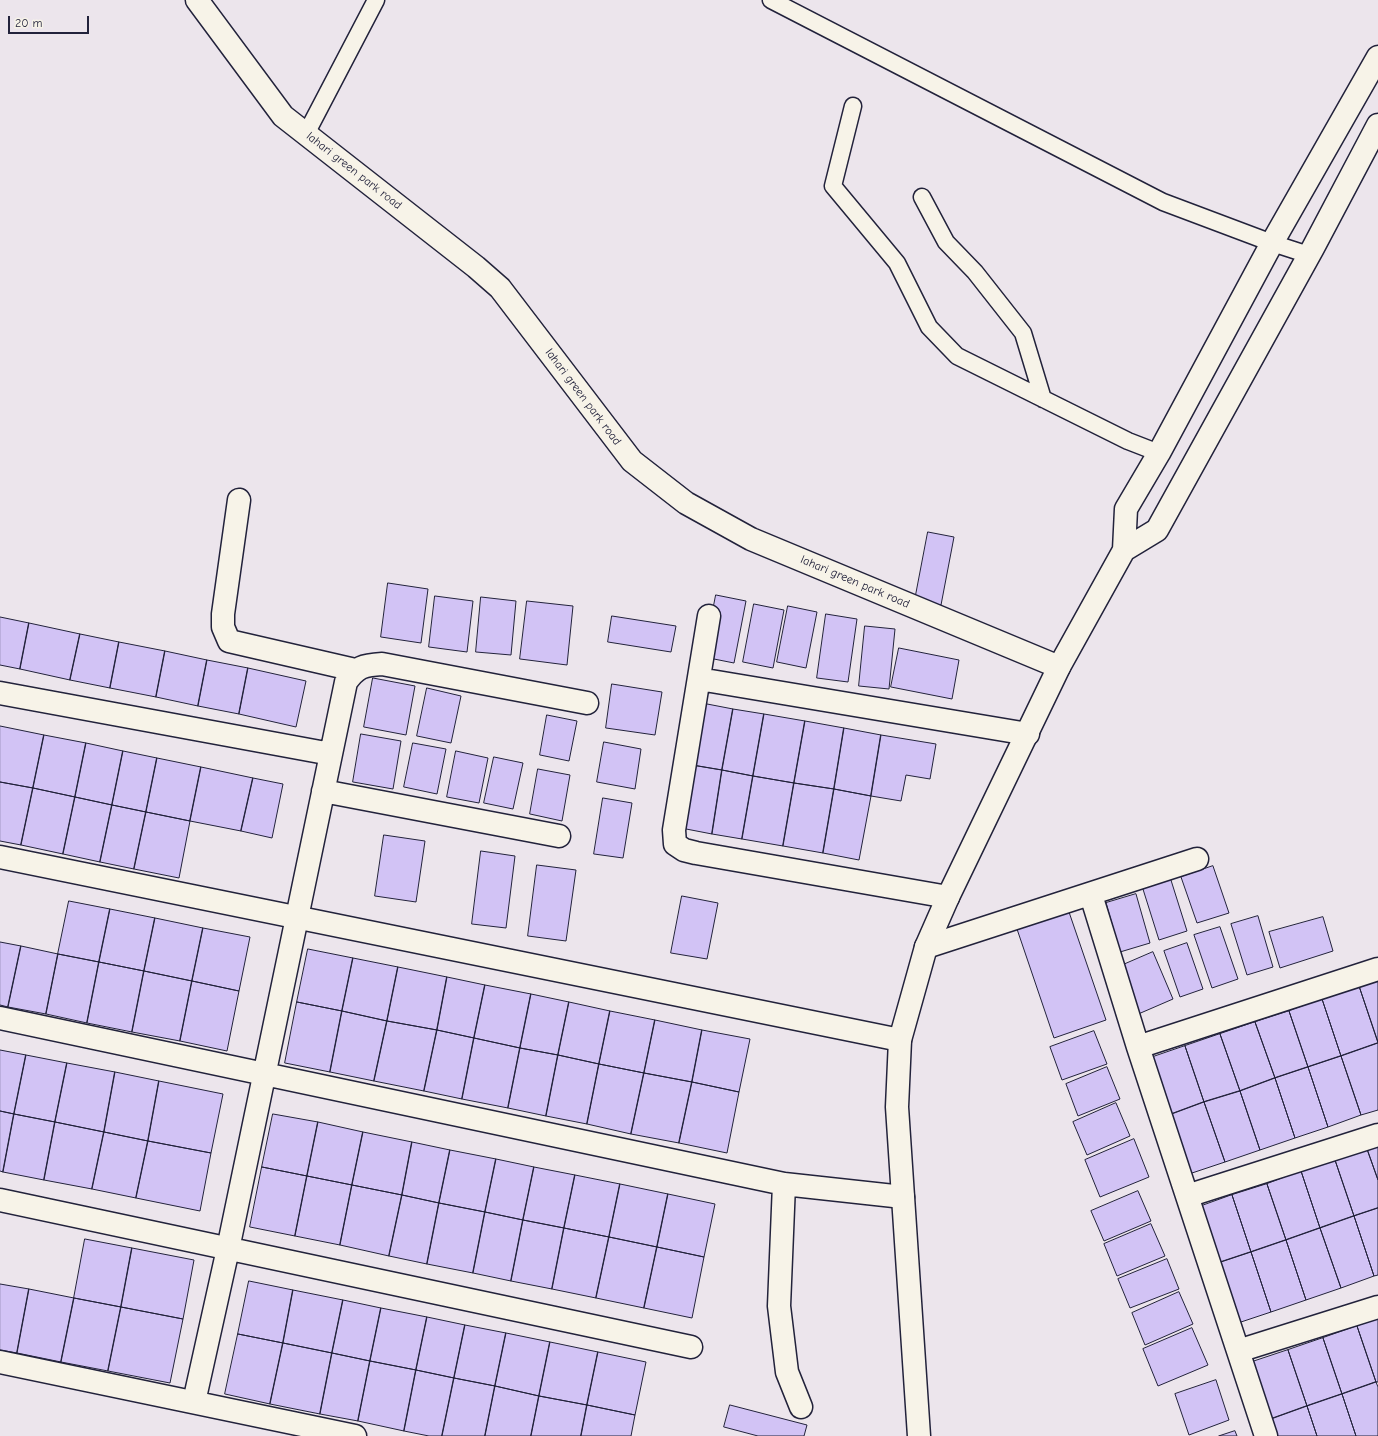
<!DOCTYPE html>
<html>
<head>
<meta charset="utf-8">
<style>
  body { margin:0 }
  #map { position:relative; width:1378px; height:1436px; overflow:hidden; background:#ece5ec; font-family:"Comic Neue",sans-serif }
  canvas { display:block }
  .scale { position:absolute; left:8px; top:16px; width:81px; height:18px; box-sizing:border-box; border:2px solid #22223b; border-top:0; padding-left:5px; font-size:12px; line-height:14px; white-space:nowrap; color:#22223b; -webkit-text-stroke:3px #f7f3e8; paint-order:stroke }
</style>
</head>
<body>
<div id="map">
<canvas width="1378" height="1436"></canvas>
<div class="scale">20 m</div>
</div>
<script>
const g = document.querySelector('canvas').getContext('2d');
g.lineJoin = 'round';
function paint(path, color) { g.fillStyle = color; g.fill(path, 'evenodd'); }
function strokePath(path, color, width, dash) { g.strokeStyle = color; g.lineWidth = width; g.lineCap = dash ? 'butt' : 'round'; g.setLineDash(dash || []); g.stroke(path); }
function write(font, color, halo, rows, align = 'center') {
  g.font = font + ' "Comic Neue",sans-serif'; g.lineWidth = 4; g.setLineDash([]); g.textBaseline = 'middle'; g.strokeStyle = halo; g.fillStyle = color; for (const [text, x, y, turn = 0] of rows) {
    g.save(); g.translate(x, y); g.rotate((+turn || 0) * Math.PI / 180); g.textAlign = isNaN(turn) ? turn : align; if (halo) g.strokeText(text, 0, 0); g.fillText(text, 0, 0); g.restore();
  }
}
const building = new Path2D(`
  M928,532L954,537L941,605L915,600Z
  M388,583L428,589L421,643L381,637Z
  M716,595L746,601L734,663L704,657Z
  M435,596L473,601L467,652L429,647Z
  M481,597L516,601L511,655L476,652Z
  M527,601L573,606L567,665L520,659Z
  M754,604L784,610L773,668L743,662Z
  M788,606L817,612L806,668L777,662Z
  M826,614L857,619L848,682L817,678Z
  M612,616L676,626L671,652L608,642Z
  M0,617L29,623L20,669L0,665Z
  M29,623L80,634L70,680L20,669Z
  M865,626L895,629L889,689L859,686Z
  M80,634L119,642L110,688L70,680Z
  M119,642L165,651L156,697L110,688Z
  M899,648L959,660L952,699L891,687Z
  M165,651L207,660L198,706L156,697Z
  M207,660L248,668L239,714L198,706Z
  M248,668L306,681L296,727L239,714Z
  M373,678L415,686L406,735L364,727Z
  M612,684L662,692L655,735L606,728Z
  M427,688L461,696L451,743L417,736Z
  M702,703L733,709L722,770L692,765Z
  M733,709L764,714L753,776L722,770Z
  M764,714L805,721L794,783L753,776Z
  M547,715L577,721L569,761L540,755Z
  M805,721L844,728L834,789L794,783Z
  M0,726L44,735L33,788L0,782Z
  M844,728L881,735L871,796L834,789Z
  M361,734L401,741L393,789L353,782Z
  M44,735L86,743L75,797L33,788Z
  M881,735L936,744L930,779L906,775L901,801L871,796Z
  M604,742L641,749L635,789L597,782Z
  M86,743L123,751L112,805L75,797Z
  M413,743L446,749L437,794L404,787Z
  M123,751L157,758L146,812L112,805Z
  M456,751L488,758L479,803L447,797Z
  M494,757L523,763L513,809L484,803Z
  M157,758L201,767L190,821L146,812Z
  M692,765L722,770L712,834L681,828Z
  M201,767L253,778L241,831L190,821Z
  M538,769L570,775L562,821L530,814Z
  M722,770L753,776L742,839L712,834Z
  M753,776L794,783L783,846L742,839Z
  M253,778L283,784L272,838L241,831Z
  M0,782L33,788L21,845L0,841Z
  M794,783L834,789L823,853L783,846Z
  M33,788L75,797L63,854L21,845Z
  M834,789L871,796L859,860L823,853Z
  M75,797L112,805L100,862L63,854Z
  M603,798L632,803L623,858L594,854Z
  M112,805L146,812L134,869L100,862Z
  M146,812L190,821L179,878L134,869Z
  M384,835L425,841L416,902L375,896Z
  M481,851L515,856L506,928L472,924Z
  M537,865L576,870L566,941L528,936Z
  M1213,866L1229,913L1197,923L1181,877Z
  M1170,877L1187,931L1159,940L1142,886Z
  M1136,894L1150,943L1120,952L1106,903Z
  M682,896L718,903L707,959L671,953Z
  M69,901L110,909L99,962L58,954Z
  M110,909L155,918L144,971L99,962Z
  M1069,912L1106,1020L1054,1038L1017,929Z
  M1258,916L1273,967L1247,975L1231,924Z
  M1323,917L1333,951L1280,968L1269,932Z
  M155,918L203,928L192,981L144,971Z
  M1220,927L1238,979L1212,988L1194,935Z
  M203,928L250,937L239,991L192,981Z
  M0,942L21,946L8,1007L0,1005Z
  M1187,943L1203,989L1180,997L1164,951Z
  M21,946L58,954L46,1014L8,1007Z
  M308,949L353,958L342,1011L297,1002Z
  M1153,952L1173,999L1136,1015L1116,968Z
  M58,954L99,962L87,1023L46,1014Z
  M353,958L398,967L387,1021L342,1011Z
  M99,962L144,971L132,1032L87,1023Z
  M398,967L447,977L437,1030L387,1021Z
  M144,971L192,981L180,1041L132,1032Z
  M447,977L485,985L474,1038L437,1030Z
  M1378,980V1042L1359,986Z
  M192,981L239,991L227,1051L180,1041Z
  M485,985L531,994L520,1048L474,1038Z
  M1359,986L1378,1043L1341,1056L1322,999Z
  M531,994L569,1002L558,1055L520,1048Z
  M1322,999L1341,1056L1308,1067L1289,1011Z
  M297,1002L342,1011L330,1072L285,1063Z
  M569,1002L610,1011L599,1064L558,1055Z
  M342,1011L387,1021L374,1081L330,1072Z
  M610,1011L655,1020L644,1073L599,1064Z
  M1289,1011L1308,1067L1275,1078L1255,1022Z
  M655,1020L702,1030L692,1082L644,1073Z
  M387,1021L437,1030L424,1091L374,1081Z
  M1255,1022L1275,1078L1240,1091L1220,1034Z
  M437,1030L474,1038L462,1099L424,1091Z
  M702,1030L750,1039L739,1092L692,1082Z
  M1094,1031L1107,1064L1062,1080L1050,1047Z
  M1220,1034L1240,1091L1204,1102L1185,1046Z
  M474,1038L520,1048L508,1108L462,1099Z
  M1378,1043V1110L1361,1115L1341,1056Z
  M1185,1046L1204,1102L1169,1115L1150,1058Z
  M520,1048L558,1055L546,1116L508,1108Z
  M0,1050L26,1055L14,1114L0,1111Z
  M26,1055L67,1063L55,1122L14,1114Z
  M558,1055L599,1064L587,1124L546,1116Z
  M1341,1056L1361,1115L1328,1127L1308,1067Z
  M67,1063L115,1072L104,1132L55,1122Z
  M599,1064L644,1073L631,1134L587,1124Z
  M1107,1067L1120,1099L1078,1116L1066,1084Z
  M1308,1067L1328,1127L1295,1138L1275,1078Z
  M115,1072L159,1081L148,1141L104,1132Z
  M644,1073L692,1082L679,1143L631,1134Z
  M1275,1078L1295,1138L1260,1150L1240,1091Z
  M159,1081L223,1094L211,1153L148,1141Z
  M692,1082L739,1092L727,1153L679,1143Z
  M1240,1091L1260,1150L1225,1162L1204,1102Z
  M1204,1102L1225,1162L1189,1174L1169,1115Z
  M1116,1103L1130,1136L1087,1155L1073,1122Z
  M0,1111L14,1114L3,1172L0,1171Z
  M14,1114L55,1122L44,1180L3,1172Z
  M273,1114L318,1122L307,1176L262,1167Z
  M55,1122L104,1132L92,1189L44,1180Z
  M318,1122L363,1132L352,1185L307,1176Z
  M104,1132L148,1141L136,1198L92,1189Z
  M363,1132L412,1142L402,1195L352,1185Z
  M1134,1139L1149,1177L1100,1197L1085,1160Z
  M148,1141L211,1153L200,1211L136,1198Z
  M412,1142L450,1150L439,1203L402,1195Z
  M1378,1145V1180L1367,1149Z
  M1367,1149L1378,1180V1208L1354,1216L1335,1160Z
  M450,1150L496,1159L485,1212L439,1203Z
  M496,1159L534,1167L523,1220L485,1212Z
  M1335,1160L1354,1216L1320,1228L1301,1171Z
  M262,1167L307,1176L295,1236L250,1227Z
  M534,1167L575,1175L564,1228L523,1220Z
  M1301,1171L1320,1228L1286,1240L1267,1184Z
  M575,1175L620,1184L609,1237L564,1228Z
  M307,1176L352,1185L340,1245L295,1236Z
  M620,1184L668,1194L657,1247L609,1237Z
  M1267,1184L1286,1240L1251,1252L1232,1195Z
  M352,1185L402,1195L389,1256L340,1245Z
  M1138,1191L1151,1221L1104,1241L1091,1211Z
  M668,1194L715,1204L704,1257L657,1247Z
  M402,1195L439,1203L427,1264L389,1256Z
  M1232,1195L1251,1252L1215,1264L1196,1208Z
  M439,1203L485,1212L473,1273L427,1264Z
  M1378,1208V1275L1374,1276L1354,1216Z
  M485,1212L523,1220L511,1281L473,1273Z
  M1354,1216L1374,1276L1341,1288L1320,1228Z
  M523,1220L564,1228L552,1289L511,1281Z
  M1151,1224L1165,1256L1117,1276L1104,1244Z
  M564,1228L609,1237L596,1298L552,1289Z
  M1320,1228L1341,1288L1306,1300L1286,1240Z
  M609,1237L657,1247L644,1308L596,1298Z
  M85,1239L132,1248L121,1307L74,1298Z
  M1286,1240L1306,1300L1271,1312L1251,1252Z
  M657,1247L704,1257L692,1318L644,1308Z
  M132,1248L194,1260L183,1319L121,1307Z
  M1251,1252L1271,1312L1235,1324L1215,1264Z
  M1167,1259L1179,1289L1130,1308L1118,1279Z
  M249,1281L293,1290L283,1343L238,1334Z
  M0,1284L29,1289L17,1353L0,1350Z
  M29,1289L74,1298L61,1362L17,1353Z
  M293,1290L343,1300L332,1353L283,1343Z
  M1179,1292L1193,1324L1145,1345L1132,1313Z
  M74,1298L121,1307L108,1371L61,1362Z
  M343,1300L381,1308L370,1361L332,1353Z
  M121,1307L183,1319L170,1383L108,1371Z
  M381,1308L427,1317L416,1370L370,1361Z
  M427,1317L465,1325L454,1378L416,1370Z
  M1378,1319V1382H1376L1357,1326Z
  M465,1325L506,1333L495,1386L454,1378Z
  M1357,1326L1376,1382L1342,1394L1323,1338Z
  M1192,1328L1208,1365L1158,1386L1143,1349Z
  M506,1333L550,1342L539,1396L495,1386Z
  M238,1334L283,1343L270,1404L225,1394Z
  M1323,1338L1342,1394L1307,1406L1288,1350Z
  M550,1342L598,1352L587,1405L539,1396Z
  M283,1343L332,1353L320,1414L270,1404Z
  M1288,1350L1307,1406L1271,1419L1252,1362Z
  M598,1352L646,1362L635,1415L587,1405Z
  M332,1353L370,1361L358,1421L320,1414Z
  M370,1361L416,1370L404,1431L358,1421Z
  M416,1370L454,1378L442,1436H429L404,1431Z
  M454,1378L495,1386L485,1436H442Z
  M1216,1380L1229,1420L1189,1435L1175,1394Z
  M1376,1382L1378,1387V1436H1356L1342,1394Z
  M495,1386L539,1396L531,1436H485Z
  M1342,1394L1356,1436H1317L1307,1406Z
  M539,1396L587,1405L581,1436H531Z
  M587,1405L635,1415L631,1436H581Z
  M730,1405L807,1425L804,1436H758L724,1427Z
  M1307,1406L1317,1436H1277L1271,1419Z
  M1235,1431L1237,1436H1219Z`);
paint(building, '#d2c3f5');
strokePath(building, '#22223b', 1);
const service = new Path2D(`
  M771,0L1163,202L1272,243L1309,255
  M853,106L833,186L897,263L929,327L957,356L1128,441L1159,453
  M306,134L376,0
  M922,197L946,242L975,272L1023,333L1043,399`);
const minor = new Path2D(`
  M239,500L223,614V627L229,641L355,670
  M709,616L674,830L675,844L684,850L696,853L948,897
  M699,679L1028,734
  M0,693L331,754
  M323,791L559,836
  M0,857L900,1040
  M1091,895L1138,1047L1266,1436
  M926,947L1197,859
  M0,1018L784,1184L903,1197
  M1138,1047L1378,969
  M784,1184L779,1306L787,1372L801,1407
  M1187,1196L1378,1135
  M0,1200L691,1347
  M1238,1351L1378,1307
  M0,1362L355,1436
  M194,1402L228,1249L346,682C357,667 363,665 382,664L587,703`);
const tertiary = new Path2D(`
  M197,0L283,116L476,267L500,288L632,461L686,503L751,539L1059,667`);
const secondary = new Path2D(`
  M1124,550L1157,530L1313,248L1378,125
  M919,1436L897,1107L900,1040L926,947L948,897L1059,667L1124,550L1126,509L1159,453L1272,243L1378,57`);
strokePath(service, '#22223b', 19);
strokePath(minor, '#22223b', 25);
strokePath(tertiary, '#22223b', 25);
strokePath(secondary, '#22223b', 25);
strokePath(service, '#f7f3e8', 16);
strokePath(minor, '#f7f3e8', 22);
strokePath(tertiary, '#f7f3e8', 22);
strokePath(secondary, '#f7f3e8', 22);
write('12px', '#22223b', '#f7f3e8', [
  ["lahari green park road",354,171,38],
  ["lahari green park road",583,397,53],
  ["lahari green park road",855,582,23]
]);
</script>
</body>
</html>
